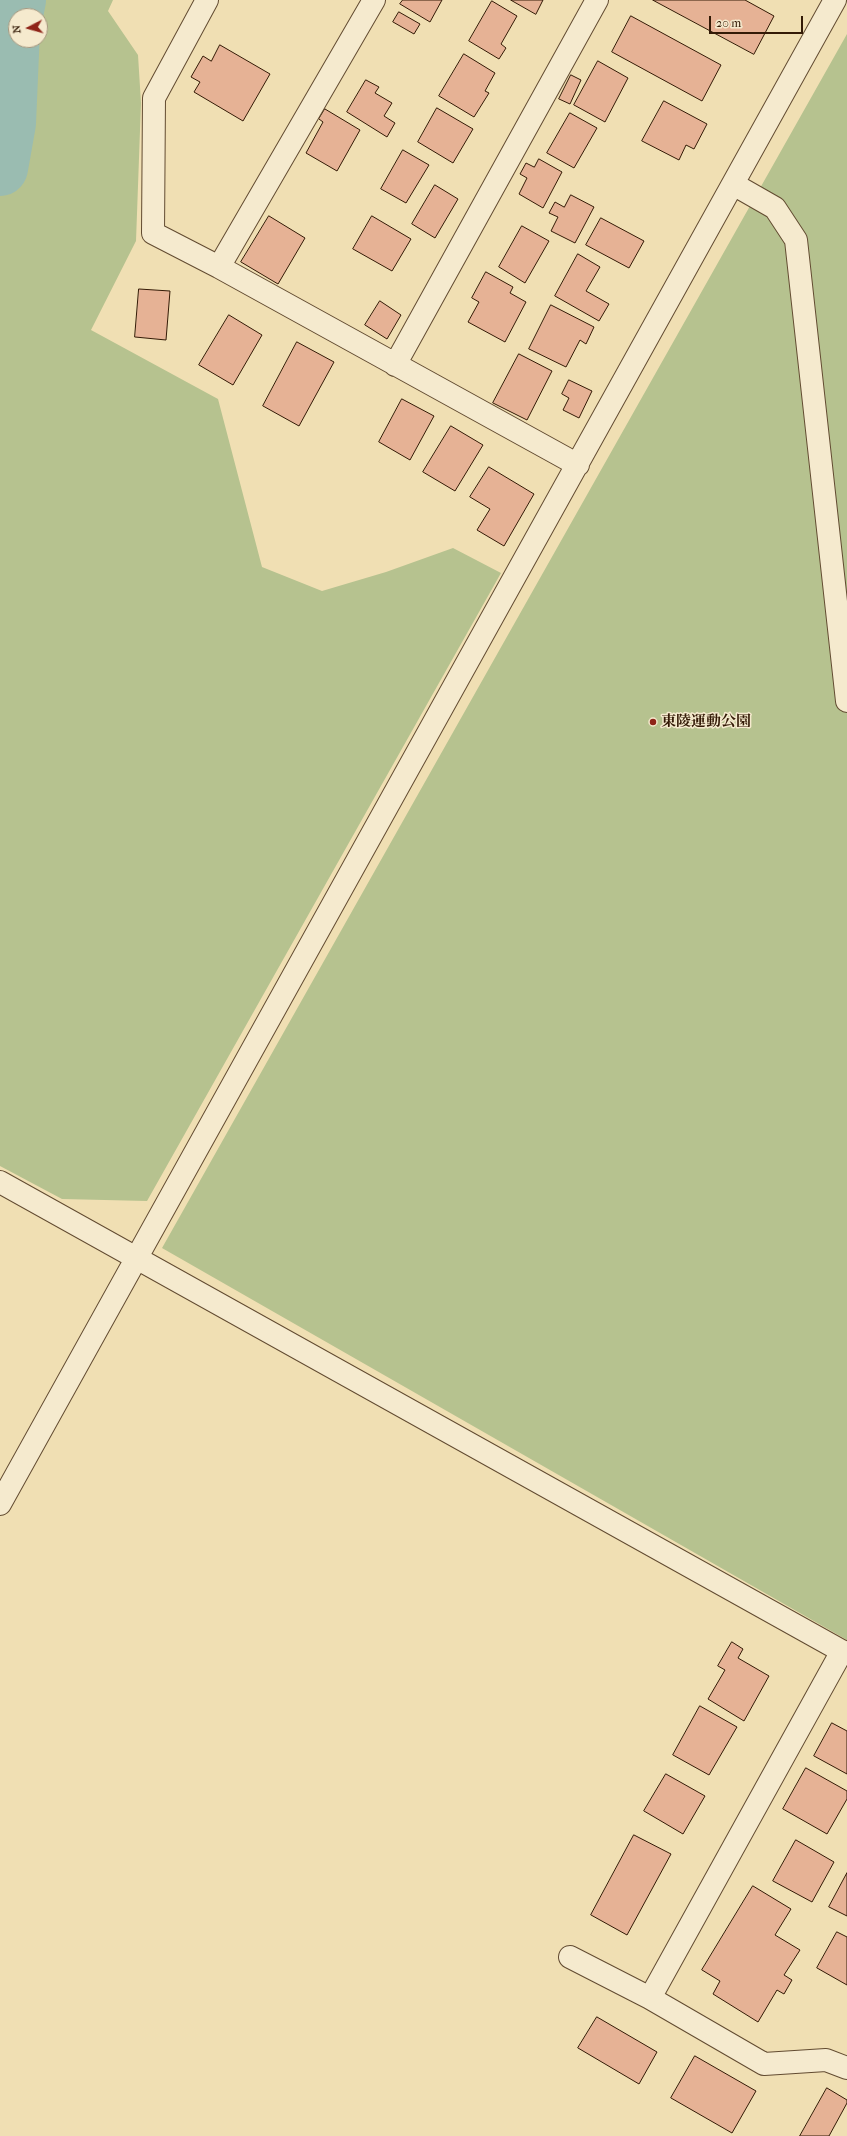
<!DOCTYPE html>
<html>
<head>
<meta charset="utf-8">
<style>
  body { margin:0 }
  #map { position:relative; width:847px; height:2136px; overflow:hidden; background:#f0dfb3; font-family:"IM FELL French Canon",serif }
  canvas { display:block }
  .north { position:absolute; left:8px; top:8px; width:40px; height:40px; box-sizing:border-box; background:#f5eace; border:1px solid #a7977e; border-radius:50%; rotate:264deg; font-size:11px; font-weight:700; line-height:16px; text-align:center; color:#331a06 }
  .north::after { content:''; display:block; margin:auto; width:14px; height:18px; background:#8f2418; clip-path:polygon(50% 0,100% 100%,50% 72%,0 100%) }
  .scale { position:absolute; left:709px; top:16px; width:94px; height:18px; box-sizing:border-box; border:2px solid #331a06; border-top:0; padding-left:5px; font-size:12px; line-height:14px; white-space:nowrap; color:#331a06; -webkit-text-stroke:3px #f5eace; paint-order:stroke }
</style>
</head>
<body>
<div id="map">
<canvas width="847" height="2136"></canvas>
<div class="north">N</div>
<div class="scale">20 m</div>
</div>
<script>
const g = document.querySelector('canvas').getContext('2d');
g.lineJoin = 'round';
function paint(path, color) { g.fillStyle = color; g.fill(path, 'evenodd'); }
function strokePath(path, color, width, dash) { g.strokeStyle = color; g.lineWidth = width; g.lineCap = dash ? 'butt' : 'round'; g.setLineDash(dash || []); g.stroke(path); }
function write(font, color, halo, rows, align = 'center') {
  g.font = font + ' "IM FELL French Canon","Noto Serif JP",serif'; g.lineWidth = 3; g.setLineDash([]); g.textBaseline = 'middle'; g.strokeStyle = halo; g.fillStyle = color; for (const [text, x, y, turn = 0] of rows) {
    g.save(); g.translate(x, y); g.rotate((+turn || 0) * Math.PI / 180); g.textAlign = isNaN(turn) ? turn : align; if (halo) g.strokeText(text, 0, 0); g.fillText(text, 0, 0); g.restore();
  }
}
paint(new Path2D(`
  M0,0H113L108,11L138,55L141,103L136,241L91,330L218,399L262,567L322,591L386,572L453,548L501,573L147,1201L62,1199L0,1166ZM16,16H40V40H16Z
  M847,34V1640L162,1248Z`), '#b6c28f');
strokePath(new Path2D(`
  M0,168L8,123L12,30L18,0`), '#9abcb1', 56);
const building = new Path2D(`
  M403,0H442L430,22L400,4Z
  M511,0H543L536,14Z
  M653,0H745L774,16L754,54Z
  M492,1L517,16L501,44L506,48L499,59L469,41Z
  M399,12L420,24L414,34L393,22Z
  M631,16L721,65L702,101L612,52Z
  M220,45L270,74L243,121L194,92L200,82L191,77L203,56L211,61Z
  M464,54L495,73L485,91L489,93L474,117L439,96Z
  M598,61L628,78L605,122L574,105Z
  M571,75L581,80L570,104L559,99Z
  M366,80L379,87L375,93L392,103L384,116L395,123L387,137L347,112Z
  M664,101L707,124L694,149L686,145L679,160L642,141Z
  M437,108L473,129L453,163L418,142Z
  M325,109L360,130L337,171L306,153L323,122L319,119Z
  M570,113L597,128L574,168L547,153Z
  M403,150L429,165L406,203L381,189Z
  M539,159L562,172L543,208L519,194L527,178L520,174L526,163L534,167Z
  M435,185L458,199L435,238L412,224Z
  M571,195L594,207L575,243L551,231L558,217L549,213L555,202L564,207Z
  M269,216L305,238L278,284L241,262Z
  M372,216L411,239L392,271L353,249Z
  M601,218L644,241L629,268L586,245Z
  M522,226L549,241L525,283L499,267Z
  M578,254L600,267L586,291L609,304L599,321L555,296Z
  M486,272L513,287L510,293L526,302L505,342L468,322L479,302L472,298Z
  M139,289L170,291L166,340L135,337Z
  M380,301L401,315L387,339L365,325Z
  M551,305L594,327L586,344L580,340L566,367L529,349Z
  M229,315L262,335L233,385L199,365Z
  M297,342L334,362L299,426L263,406Z
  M519,354L552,371L527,420L493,403Z
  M569,380L592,391L579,418L563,410L569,398L562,394Z
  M402,399L434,416L410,460L379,442Z
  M451,426L483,445L455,491L423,472Z
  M489,467L534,494L504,546L477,530L490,509L470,497Z
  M732,1642L743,1649L738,1658L769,1676L744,1721L708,1699L725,1670L718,1666Z
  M700,1706L737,1727L709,1775L673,1755Z
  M832,1723L847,1731V1774L814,1756Z
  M806,1768L847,1791V1799L827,1834L783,1809Z
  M666,1774L705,1796L683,1834L644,1811Z
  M634,1835L671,1854L627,1935L591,1915Z
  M796,1840L834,1862L812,1902L773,1881Z
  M847,1873V1916L829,1907Z
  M753,1886L791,1909L775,1935L800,1950L784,1975L792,1980L784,1994L777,1990L758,2022L713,1994L720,1981L702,1970Z
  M837,1932L847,1937V1985L817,1968Z
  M597,2017L657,2052L639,2084L578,2048Z
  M695,2056L756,2091L732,2133L671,2098Z
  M827,2088L847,2100V2103L829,2136H800Z`);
paint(building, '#e6b295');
strokePath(building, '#331a06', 1);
const minor = new Path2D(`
  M207,0L154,98L153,233L219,267L578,465
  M733,184L775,208L796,240L847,701
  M219,267L374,0
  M395,365L597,0
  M0,1182L847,1654
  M0,1504L835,0
  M570,1957L650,1998L764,2064L826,2060L847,2068
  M650,1998L842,1651`);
strokePath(minor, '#624b31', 24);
strokePath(minor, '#f5eace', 22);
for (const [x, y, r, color] of [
  [653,722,4,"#8f2418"]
]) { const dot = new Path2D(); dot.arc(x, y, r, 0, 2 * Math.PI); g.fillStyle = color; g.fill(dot); strokePath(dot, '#f5eace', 1.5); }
write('bold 15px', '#331a06', '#f5eace', [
  ["東陵運動公園",661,722]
], 'left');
</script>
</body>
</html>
